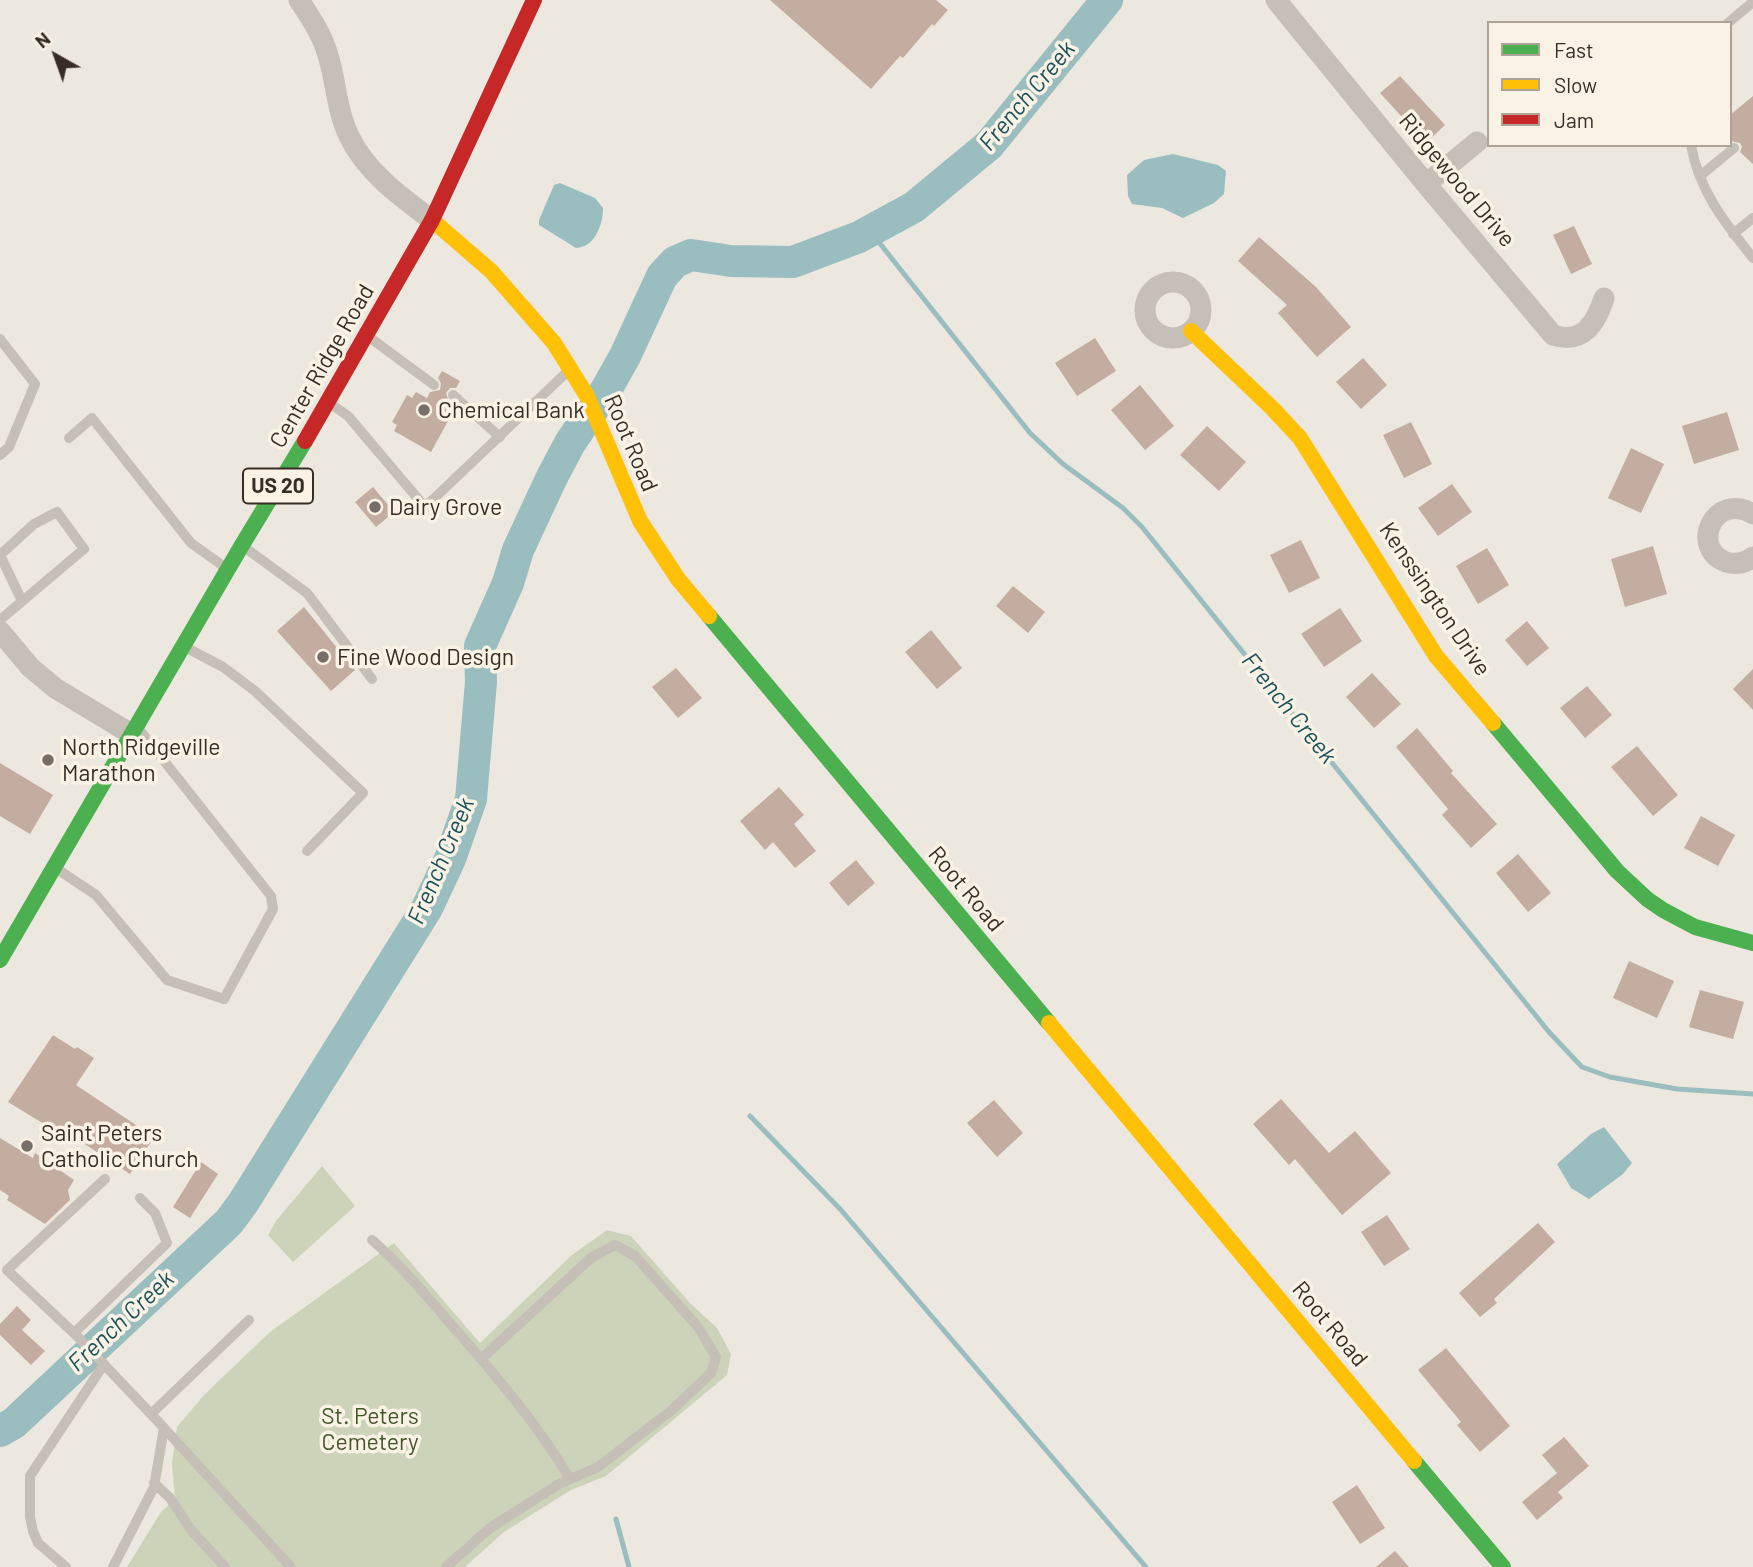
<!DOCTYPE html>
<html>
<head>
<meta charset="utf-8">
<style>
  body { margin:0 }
  #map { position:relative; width:1753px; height:1567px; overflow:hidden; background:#ede8df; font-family:Barlow,sans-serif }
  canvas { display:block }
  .legend { position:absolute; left:1487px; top:21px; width:245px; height:126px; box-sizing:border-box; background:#faf2e5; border:2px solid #aca399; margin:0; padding:9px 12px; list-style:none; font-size:21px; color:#362d26 }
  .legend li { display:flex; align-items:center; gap:14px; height:35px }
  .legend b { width:35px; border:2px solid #aca399 }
  .north { position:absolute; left:21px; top:21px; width:70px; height:70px; -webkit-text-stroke:5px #faf2e5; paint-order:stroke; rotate:320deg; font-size:19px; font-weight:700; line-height:28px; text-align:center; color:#362d26 }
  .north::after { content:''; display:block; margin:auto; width:24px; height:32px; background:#362d26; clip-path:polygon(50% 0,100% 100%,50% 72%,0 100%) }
</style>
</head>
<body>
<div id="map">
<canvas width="1753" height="1567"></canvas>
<ul class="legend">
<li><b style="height:9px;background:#4caf50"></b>Fast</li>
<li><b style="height:9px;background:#ffc107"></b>Slow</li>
<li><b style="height:9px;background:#c62828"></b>Jam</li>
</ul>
<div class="north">N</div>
</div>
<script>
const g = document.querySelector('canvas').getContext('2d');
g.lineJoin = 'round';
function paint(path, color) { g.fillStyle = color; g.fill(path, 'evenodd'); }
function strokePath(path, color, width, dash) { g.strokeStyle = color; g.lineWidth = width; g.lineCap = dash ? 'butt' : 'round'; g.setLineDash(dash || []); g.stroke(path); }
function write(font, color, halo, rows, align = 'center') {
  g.font = font + ' Barlow,sans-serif'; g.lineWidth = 7; g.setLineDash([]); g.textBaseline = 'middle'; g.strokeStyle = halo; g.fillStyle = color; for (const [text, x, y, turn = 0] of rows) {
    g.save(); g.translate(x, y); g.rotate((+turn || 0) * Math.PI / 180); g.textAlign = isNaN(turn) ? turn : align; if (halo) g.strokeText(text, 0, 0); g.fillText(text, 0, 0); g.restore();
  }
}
paint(new Path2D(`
  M322,1166L355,1206L293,1262L268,1235L276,1221Z
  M607,1230L631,1236L690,1303L717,1328L731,1354L727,1375L606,1476L571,1490L504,1532L465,1567H127L161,1512L175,1499L172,1463L177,1427L204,1395L270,1332L394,1243L480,1343L572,1255Z`), '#ccd3b8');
paint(new Path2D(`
  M1173,154L1218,165L1226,171L1224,194L1214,203L1183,218L1162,208L1132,204L1128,196L1127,175L1144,160Z
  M560,183L595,198L603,208C603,225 595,247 576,248L539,225V220L554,185Z
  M1604,1127L1632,1163L1623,1174L1589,1199L1571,1188L1557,1164L1591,1134Z`), '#9abdbf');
strokePath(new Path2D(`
  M870,231L1030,433L1063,464L1123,508L1142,527L1549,1032L1582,1067L1610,1077L1677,1089L1753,1094
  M750,1116L841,1210L1146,1567
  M616,1519L629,1567`), '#9abdbf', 5);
strokePath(new Path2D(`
  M0,1431L14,1423L229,1222L243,1203L427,908L450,859L471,799L481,682L480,646L508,583L518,550L552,477L570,443L606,390L625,356L662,276L675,262L691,255L731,261L793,262L859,237L914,207L989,145L1107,0`), '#9abdbf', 32);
paint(new Path2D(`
  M770,0H936L948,10L934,26L932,24L903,58L900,56L871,89Z
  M1400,76L1445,125L1426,143L1380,93Z
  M1753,96V164L1740,152L1742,147L1740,143L1730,141V115Z
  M1574,226L1592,264L1571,274L1553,235Z
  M1259,237L1316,287L1351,327L1317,357L1278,313L1287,305L1238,261Z
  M1095,338L1116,371L1077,396L1055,363Z
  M1363,358L1387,385L1361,409L1336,382Z
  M442,371L460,381L456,388H450L446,393L449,402L445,408L453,412L431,452L394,431L397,425L392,422L407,395L412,398L416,392L427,398L430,392L440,390L441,383L438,378Z
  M1140,385L1174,426L1145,450L1111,410Z
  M1727,412L1739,450L1694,464L1682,426Z
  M1411,422L1432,464L1404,478L1383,435Z
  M1207,426L1246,462L1219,491L1180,455Z
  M1631,448L1664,464L1641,513L1608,498Z
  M1452,484L1472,512L1438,536L1418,508Z
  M373,487L394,512L376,527L355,502Z
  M1301,540L1320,578L1289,593L1270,555Z
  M1653,546L1667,594L1625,607L1611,559Z
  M1487,548L1509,585L1478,604L1456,566Z
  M1013,586L1045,612L1028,633L996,606Z
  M304,607L355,670L331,691L277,631Z
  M1340,608L1362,641L1324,667L1301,634Z
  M1527,621L1549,648L1527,666L1505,640Z
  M931,630L962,668L937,689L905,652Z
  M676,668L702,698L678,718L652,687Z
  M1753,669V710L1733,689Z
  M1372,673L1401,704L1374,728L1346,697Z
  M1587,686L1612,715L1585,738L1560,708Z
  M1417,728L1453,771L1451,773L1497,824L1471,848L1442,815L1448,809L1396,747Z
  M1637,746L1678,795L1653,816L1611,767Z
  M0,763L53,795L30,834L0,816Z
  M779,787L804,815L794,824L816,851L795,868L773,842L765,850L740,821Z
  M1701,816L1735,835L1718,866L1684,848Z
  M1518,854L1551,893L1528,912L1496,873Z
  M856,860L875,883L848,906L829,883Z
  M1629,961L1674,981L1657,1018L1613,998Z
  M1700,990L1744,1002L1733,1039L1689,1027Z
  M53,1035L75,1049L77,1047L94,1058L76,1085L154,1137L130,1174L65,1131L62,1135L8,1102Z
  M1281,1099L1329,1153L1355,1131L1391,1173L1342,1215L1295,1159L1289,1165L1253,1124Z
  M994,1100L1023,1133L997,1157L967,1123Z
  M0,1138L33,1158L35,1153L74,1180L68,1190L70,1200L45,1224L7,1200L9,1196L0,1190Z
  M201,1162L218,1174L190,1218L173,1207Z
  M1387,1215L1410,1249L1384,1266L1361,1232Z
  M1538,1223L1555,1242L1494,1299L1497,1303L1480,1317L1459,1293Z
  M17,1306L31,1320L22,1330L45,1351L31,1365L0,1335V1324Z
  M1446,1348L1510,1426L1480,1452L1457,1425L1461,1422L1418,1370Z
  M1564,1437L1589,1466L1558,1492L1563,1498L1537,1520L1522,1502L1557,1473L1542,1455Z
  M1357,1485L1385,1528L1360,1544L1332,1502Z
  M1395,1551L1409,1567H1376Z`), '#c2ada0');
strokePath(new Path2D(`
  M1728,23L1753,2
  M1691,145C1699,191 1725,223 1753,258
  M1700,176L1734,148
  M1733,234L1753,218
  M369,337L434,385
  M0,339L35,384L9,447L0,455
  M453,395L500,437
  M331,404L348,416L425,507L568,371
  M69,438L92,418L191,543L226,568
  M244,547L307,593L372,679
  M0,620L84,549L57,512L34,524L0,555L22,601
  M187,648L223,667L255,691L363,793L307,851
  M57,869L96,895L167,980L224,999L273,909L271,896L138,728
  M105,1179L7,1270L77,1336L151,1414L249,1320
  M372,1240C403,1267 429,1299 456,1330C497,1377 538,1425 570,1479
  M74,1333L167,1243L155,1213L140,1198
  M164,1428L291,1567
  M154,1483L170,1498L191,1530L225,1567
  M66,1567L38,1543L33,1531L30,1517V1476L104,1364
  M113,1567L154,1487L164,1428L151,1414
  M446,1567L490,1528L559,1484L598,1467L672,1410L711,1373L716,1357L698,1327L635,1256L615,1245L591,1258L481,1359`), '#c5bfb8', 10);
strokePath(new Path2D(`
  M299,0C310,17 321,33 327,52C336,79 336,109 349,136C366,172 401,197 432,220
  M1276,0L1426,184L1553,335C1583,345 1596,323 1604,298
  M1426,184L1477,142
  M1145 310a28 28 0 1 1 56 0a28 28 0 1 1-56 0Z
  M1753,514C1714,491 1689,548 1726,562C1736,565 1745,563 1753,557
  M0,631L30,667L55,688L133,735`), '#c5bfb8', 21);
strokePath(new Path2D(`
  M709,616L1049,1023
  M1493,723L1617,871L1647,899L1663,910L1695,927L1753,943
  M0,960L242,545L305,441
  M1414,1461L1503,1567`), '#4caf50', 16);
strokePath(new Path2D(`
  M432,220L491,271L554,343L587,396L640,521L678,579L709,616
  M1191,331L1272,408L1300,438L1436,656L1493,723
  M1049,1023L1414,1461`), '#ffc107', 16);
strokePath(new Path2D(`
  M305,441L432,220L534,0`), '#c62828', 16);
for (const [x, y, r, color] of [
  [424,410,7,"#766e67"],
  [375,507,7,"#766e67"],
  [323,657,7,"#766e67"],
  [48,760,7,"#766e67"],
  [27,1146,7,"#766e67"]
]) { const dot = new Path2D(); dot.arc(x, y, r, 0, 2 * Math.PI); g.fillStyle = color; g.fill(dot); strokePath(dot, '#faf2e5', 2.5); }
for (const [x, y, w] of [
  [278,486,70]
]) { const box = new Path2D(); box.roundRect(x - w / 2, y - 17.5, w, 35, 5); g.fillStyle = '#faf2e5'; g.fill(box); strokePath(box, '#362d26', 2); }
write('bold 21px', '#362d26', null, [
  ["US 20",278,486]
]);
write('23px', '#362d26', '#faf2e5', [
  ["Ridgewood Drive",1457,180,50],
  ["Center Ridge Road",322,366,-60],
  ["Root Road",631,443,67],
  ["Kenssington Drive",1435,599,56],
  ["Root Road",966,889,50],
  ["Root Road",1330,1324,50]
]);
write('23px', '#362d26', '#faf2e5', [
  ["Chemical Bank",438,410],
  ["Dairy Grove",389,507],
  ["Fine Wood Design",337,657],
  ["North Ridgeville",62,747],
  ["Marathon",62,773],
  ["Saint Peters",41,1133],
  ["Catholic Church",41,1159]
], 'left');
write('23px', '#425629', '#faf2e5', [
  ["St. Peters",370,1416],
  ["Cemetery",370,1442]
]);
write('italic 24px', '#19515a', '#faf2e5', [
  ["French Creek",1027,96,-50],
  ["French Creek",1289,708,51],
  ["French Creek",441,861,-67],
  ["French Creek",121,1321,-43]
]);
</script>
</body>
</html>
